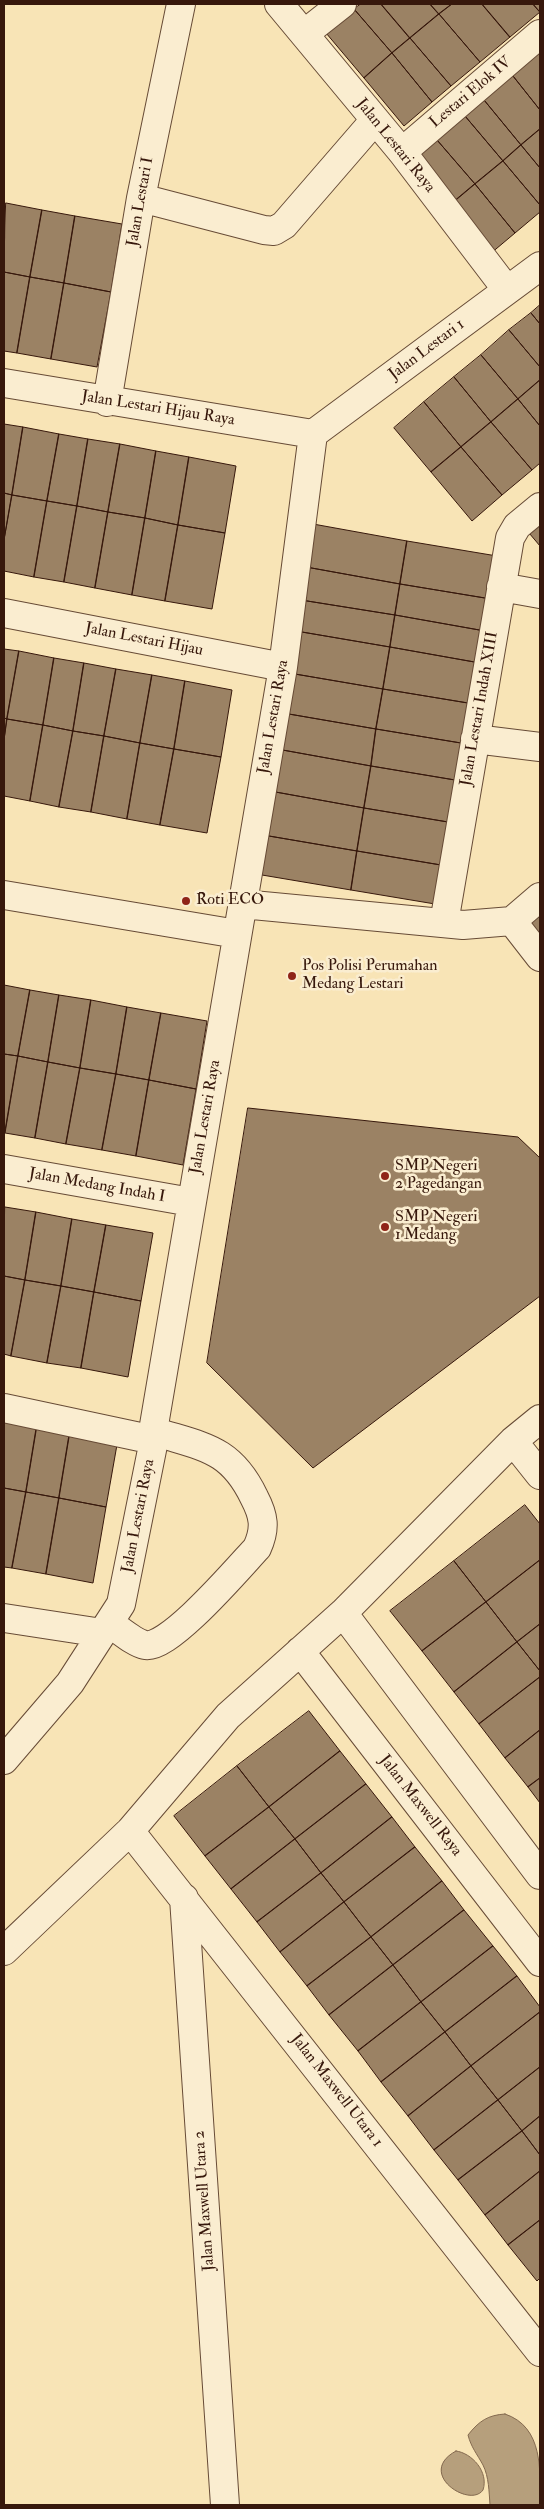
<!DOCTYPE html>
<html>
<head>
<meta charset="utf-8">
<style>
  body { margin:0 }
  #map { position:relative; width:544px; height:2509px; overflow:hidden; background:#f8e4b6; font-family:"IM FELL Double Pica",serif }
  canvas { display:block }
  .frame { position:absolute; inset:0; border:5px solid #37180c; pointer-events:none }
</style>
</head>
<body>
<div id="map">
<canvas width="544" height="2509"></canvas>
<div class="frame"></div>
</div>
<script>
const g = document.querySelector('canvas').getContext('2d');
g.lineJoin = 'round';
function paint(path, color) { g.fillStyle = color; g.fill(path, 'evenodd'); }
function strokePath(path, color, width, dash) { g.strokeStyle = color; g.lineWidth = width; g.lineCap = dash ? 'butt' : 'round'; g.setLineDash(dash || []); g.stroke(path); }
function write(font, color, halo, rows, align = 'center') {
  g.font = font + ' "IM FELL Double Pica",serif'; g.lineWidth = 5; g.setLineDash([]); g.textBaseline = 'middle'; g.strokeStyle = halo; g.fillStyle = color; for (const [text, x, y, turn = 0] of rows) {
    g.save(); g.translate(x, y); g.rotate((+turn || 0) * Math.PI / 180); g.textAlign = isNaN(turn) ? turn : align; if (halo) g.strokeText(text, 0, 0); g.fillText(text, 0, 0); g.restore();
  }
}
const water = new Path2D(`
  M505,2414C544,2427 540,2471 540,2505H490C489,2492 489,2477 483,2465C477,2454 471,2447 468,2435C479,2421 488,2415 505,2414Z
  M456,2451C472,2453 489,2472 483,2490C470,2509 415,2473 456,2451Z`);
paint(water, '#b69f7c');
strokePath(water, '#83694f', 1);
const building = new Path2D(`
  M361,4H381L410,38L392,53L354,9Z
  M381,4H430L439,14L410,38Z
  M430,4H452L439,14Z
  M452,4H482L510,37L480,62L439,14Z
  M482,4H533L540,12L510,37Z
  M533,4H540V12Z
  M354,9L392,53L364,78L326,33Z
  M439,14L480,62L451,86L410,38Z
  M410,38L451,86L432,102L392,53Z
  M392,53L432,102L404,126L364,78Z
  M540,53V110L513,76Z
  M513,76L540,110V129L521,145L484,100Z
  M484,100L521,145L503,161L465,116Z
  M465,116L503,161L475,184L437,140Z
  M540,129V168L521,145Z
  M437,140L475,184L450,205L412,161Z
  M521,145L540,168V205L503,161Z
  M503,161L540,205V212L515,233L475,184Z
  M475,184L515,233L490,254L450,205Z
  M6,203L42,210L30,277L4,272Z
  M42,210L75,216L64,283L30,277Z
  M75,216L122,224L111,292L64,283Z
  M4,272L30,277L17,353L4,351Z
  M30,277L64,283L51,359L17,353Z
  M64,283L111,292L97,367L51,359Z
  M540,305V324L531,313Z
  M531,313L540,324V367L509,330Z
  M509,330L540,367V380L518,399L481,355Z
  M481,355L518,399L491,422L454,377Z
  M454,377L491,422L461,447L424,402Z
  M540,380V426L518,399Z
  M518,399L540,426V463L532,470L491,422Z
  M424,402L461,447L431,472L394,428Z
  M491,422L532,470L502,495L461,447Z
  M4,424L23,427L12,495L4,493Z
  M23,427L59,434L47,501L12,495Z
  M59,434L88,439L77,506L47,501Z
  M88,439L120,444L108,512L77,506Z
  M120,444L156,451L145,518L108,512Z
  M461,447L502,495L472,521L431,472Z
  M156,451L189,457L178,525L145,518Z
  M189,457L236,466L225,533L178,525Z
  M4,493L12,495L4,540Z
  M12,495L47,501L34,577L4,571V540Z
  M47,501L77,506L64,582L34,577Z
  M77,506L108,512L95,588L64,582Z
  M108,512L145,518L132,595L95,588Z
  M540,513V546L524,527Z
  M145,518L178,525L165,601L132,595Z
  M313,524L407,541L400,584L306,567Z
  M178,525L225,533L212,609L165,601Z
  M407,541L497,556L491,599L400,584Z
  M306,567L400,584L395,615L301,600Z
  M400,584L491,599L485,631L395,615Z
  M301,600L395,615L390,647L296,631Z
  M395,615L485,631L480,663L390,647Z
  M296,631L390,647L383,689L289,673Z
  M390,647L480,663L474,704L383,689Z
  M4,649L19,651L7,719L4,718Z
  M19,651L54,658L43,725L7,719Z
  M54,658L84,663L73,731L43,725Z
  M84,663L116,669L104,736L73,731Z
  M116,669L152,675L140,743L104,736Z
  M289,673L383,689L376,729L283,713Z
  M152,675L185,681L174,749L140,743Z
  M185,681L232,690L221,757L174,749Z
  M383,689L474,704L467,744L376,729Z
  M283,713L376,729L371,766L277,749Z
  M4,718L7,719L4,740Z
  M7,719L43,725L30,801L4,796V740Z
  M43,725L73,731L59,807L30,801Z
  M376,729L467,744L461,781L371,766Z
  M73,731L104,736L91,812L59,807Z
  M104,736L140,743L127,819L91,812Z
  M140,743L174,749L160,825L127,819Z
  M174,749L221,757L207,833L160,825Z
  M277,749L371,766L364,808L270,791Z
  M371,766L461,781L454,823L364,808Z
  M270,791L364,808L357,851L263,835Z
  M364,808L454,823L447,866L357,851Z
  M263,835L357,851L351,890L256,874Z
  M357,851L447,866L441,905L351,890Z
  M540,906V948L520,924Z
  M4,985L30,990L18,1056L4,1054Z
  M30,990L59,995L48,1062L18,1056Z
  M59,995L91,1000L80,1068L48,1062Z
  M91,1000L127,1007L116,1074L80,1068Z
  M127,1007L161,1013L149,1080L116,1074Z
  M161,1013L207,1021L196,1089L149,1080Z
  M4,1054L18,1056L5,1133L4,1132Z
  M18,1056L48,1062L35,1138L5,1133Z
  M48,1062L80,1068L66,1144L35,1138Z
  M80,1068L116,1074L102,1150L66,1144Z
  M116,1074L149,1080L136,1156L102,1150Z
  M149,1080L196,1089L183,1165L136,1156Z
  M248,1108L518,1137L540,1158V1296L313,1468L207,1363Z
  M5,1207L36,1212L25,1280L4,1276Z
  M36,1212L72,1219L61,1286L25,1280Z
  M72,1219L106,1225L94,1292L61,1286Z
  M106,1225L153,1233L141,1301L94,1292Z
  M4,1276L25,1280L11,1356L4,1354Z
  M25,1280L61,1286L47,1363L11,1356Z
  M61,1286L94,1292L81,1368L47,1363Z
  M94,1292L141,1301L128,1377L81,1368Z
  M4,1419L37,1425L26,1492L4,1488Z
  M37,1425L70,1431L59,1498L26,1492Z
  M70,1431L118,1439L106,1507L59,1498Z
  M4,1488L26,1492L12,1568L4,1567Z
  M26,1492L59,1498L46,1574L12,1568Z
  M59,1498L106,1507L93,1583L46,1574Z
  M525,1505L540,1524V1560L486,1602L454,1561Z
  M540,1560V1624L517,1642L486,1602Z
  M454,1561L486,1602L422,1651L390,1611Z
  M486,1602L517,1642L454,1692L422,1651Z
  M540,1624V1671L517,1642Z
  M517,1642L540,1671V1677L479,1724L454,1692Z
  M540,1677V1730L505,1758L479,1724Z
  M309,1711L340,1751L269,1807L237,1766Z
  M540,1730V1778L528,1787L505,1758Z
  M340,1751L366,1784L295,1839L269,1807Z
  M237,1766L269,1807L205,1856L174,1816Z
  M540,1778V1803L528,1787Z
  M366,1784L392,1817L321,1873L295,1839Z
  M269,1807L295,1839L231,1889L205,1856Z
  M392,1817L415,1847L344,1902L321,1873Z
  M295,1839L321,1873L257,1922L231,1889Z
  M415,1847L442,1881L371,1937L344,1902Z
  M321,1873L344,1902L280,1952L257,1922Z
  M442,1881L464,1910L393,1965L371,1937Z
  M344,1902L371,1937L307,1986L280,1952Z
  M464,1910L493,1946L421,2002L393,1965Z
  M371,1937L393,1965L329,2015L307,1986Z
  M493,1946L517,1976L445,2032L421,2002Z
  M393,1965L421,2002L358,2051L329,2015Z
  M517,1976L540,2007V2012L471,2066L445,2032Z
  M421,2002L445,2032L381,2082L358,2051Z
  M540,2012V2067L498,2100L471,2066Z
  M445,2032L471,2066L408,2116L381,2082Z
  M471,2066L498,2100L434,2150L408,2116Z
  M540,2067V2116L522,2131L498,2100Z
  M498,2100L522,2131L458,2180L434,2150Z
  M540,2116V2155L522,2131Z
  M522,2131L540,2155V2171L485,2215L458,2180Z
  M540,2171V2220L508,2245L485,2215Z
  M540,2220V2278L537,2281L508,2245Z`);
paint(building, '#9b8264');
strokePath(building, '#37180c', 1);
const minor = new Path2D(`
  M279,4L402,152L507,290
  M304,34L342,4
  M402,152L540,34
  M141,198L264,230L274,231L284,225L374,121
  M4,383L313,434
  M107,402L141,198L181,4
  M313,434L540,266
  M501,587L540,594
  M4,613L283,667
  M475,739L540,747
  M4,895L237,934
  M242,904L463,925L512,921L540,897
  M512,921L540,957
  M444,923L510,538L517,526L540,507
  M4,1169L191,1202
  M4,1408L154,1440
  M513,1441L540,1475
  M343,1613L540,1875
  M4,1618L102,1633
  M109,1623C119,1629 134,1643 145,1645C168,1651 240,1566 257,1548C266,1528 264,1516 254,1497C230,1447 202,1447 153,1431
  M300,1651L540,1962
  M4,1760L70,1683L121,1604L154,1440L153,1431L283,667L313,434
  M130,1831L540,2352
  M184,1898L225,2505
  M4,1951L130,1831L228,1716L343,1613L513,1441L540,1419`);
strokePath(minor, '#674b36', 30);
strokePath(minor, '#faedd0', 28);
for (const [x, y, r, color] of [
  [186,901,5,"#8f2418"],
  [292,976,5,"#8f2418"],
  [385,1176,5,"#8f2418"],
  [385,1227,5,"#8f2418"]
]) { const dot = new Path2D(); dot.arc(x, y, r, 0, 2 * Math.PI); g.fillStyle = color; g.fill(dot); strokePath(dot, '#faedd0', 2); }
write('16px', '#37180c', '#faedd0', [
  ["Lestari Elok IV",471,93,-40],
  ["Jalan Lestari Raya",395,146,51],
  ["Jalan Lestari I",141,202,-80],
  ["Jalan Lestari 1",427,350,-37],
  ["Jalan Lestari Hijau Raya",158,409,9],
  ["Jalan Lestari Hijau",144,640,11],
  ["Jalan Lestari Indah XIII",480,709,-80],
  ["Jalan Lestari Raya",274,717,-80],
  ["Jalan Lestari Raya",206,1117,-80],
  ["Jalan Medang Indah I",97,1186,10],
  ["Jalan Lestari Raya",139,1516,-79],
  ["Jalan Maxwell Raya",420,1806,52],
  ["Jalan Maxwell Utara 1",336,2091,52],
  ["Jalan Maxwell Utara 2",205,2201,-94]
]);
write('16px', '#37180c', '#faedd0', [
  ["Roti ECO",196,901],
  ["Pos Polisi Perumahan",302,967],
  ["Medang Lestari",302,985],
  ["SMP Negeri",395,1167],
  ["2 Pagedangan",395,1185],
  ["SMP Negeri",395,1218],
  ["1 Medang",395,1236]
], 'left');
</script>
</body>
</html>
